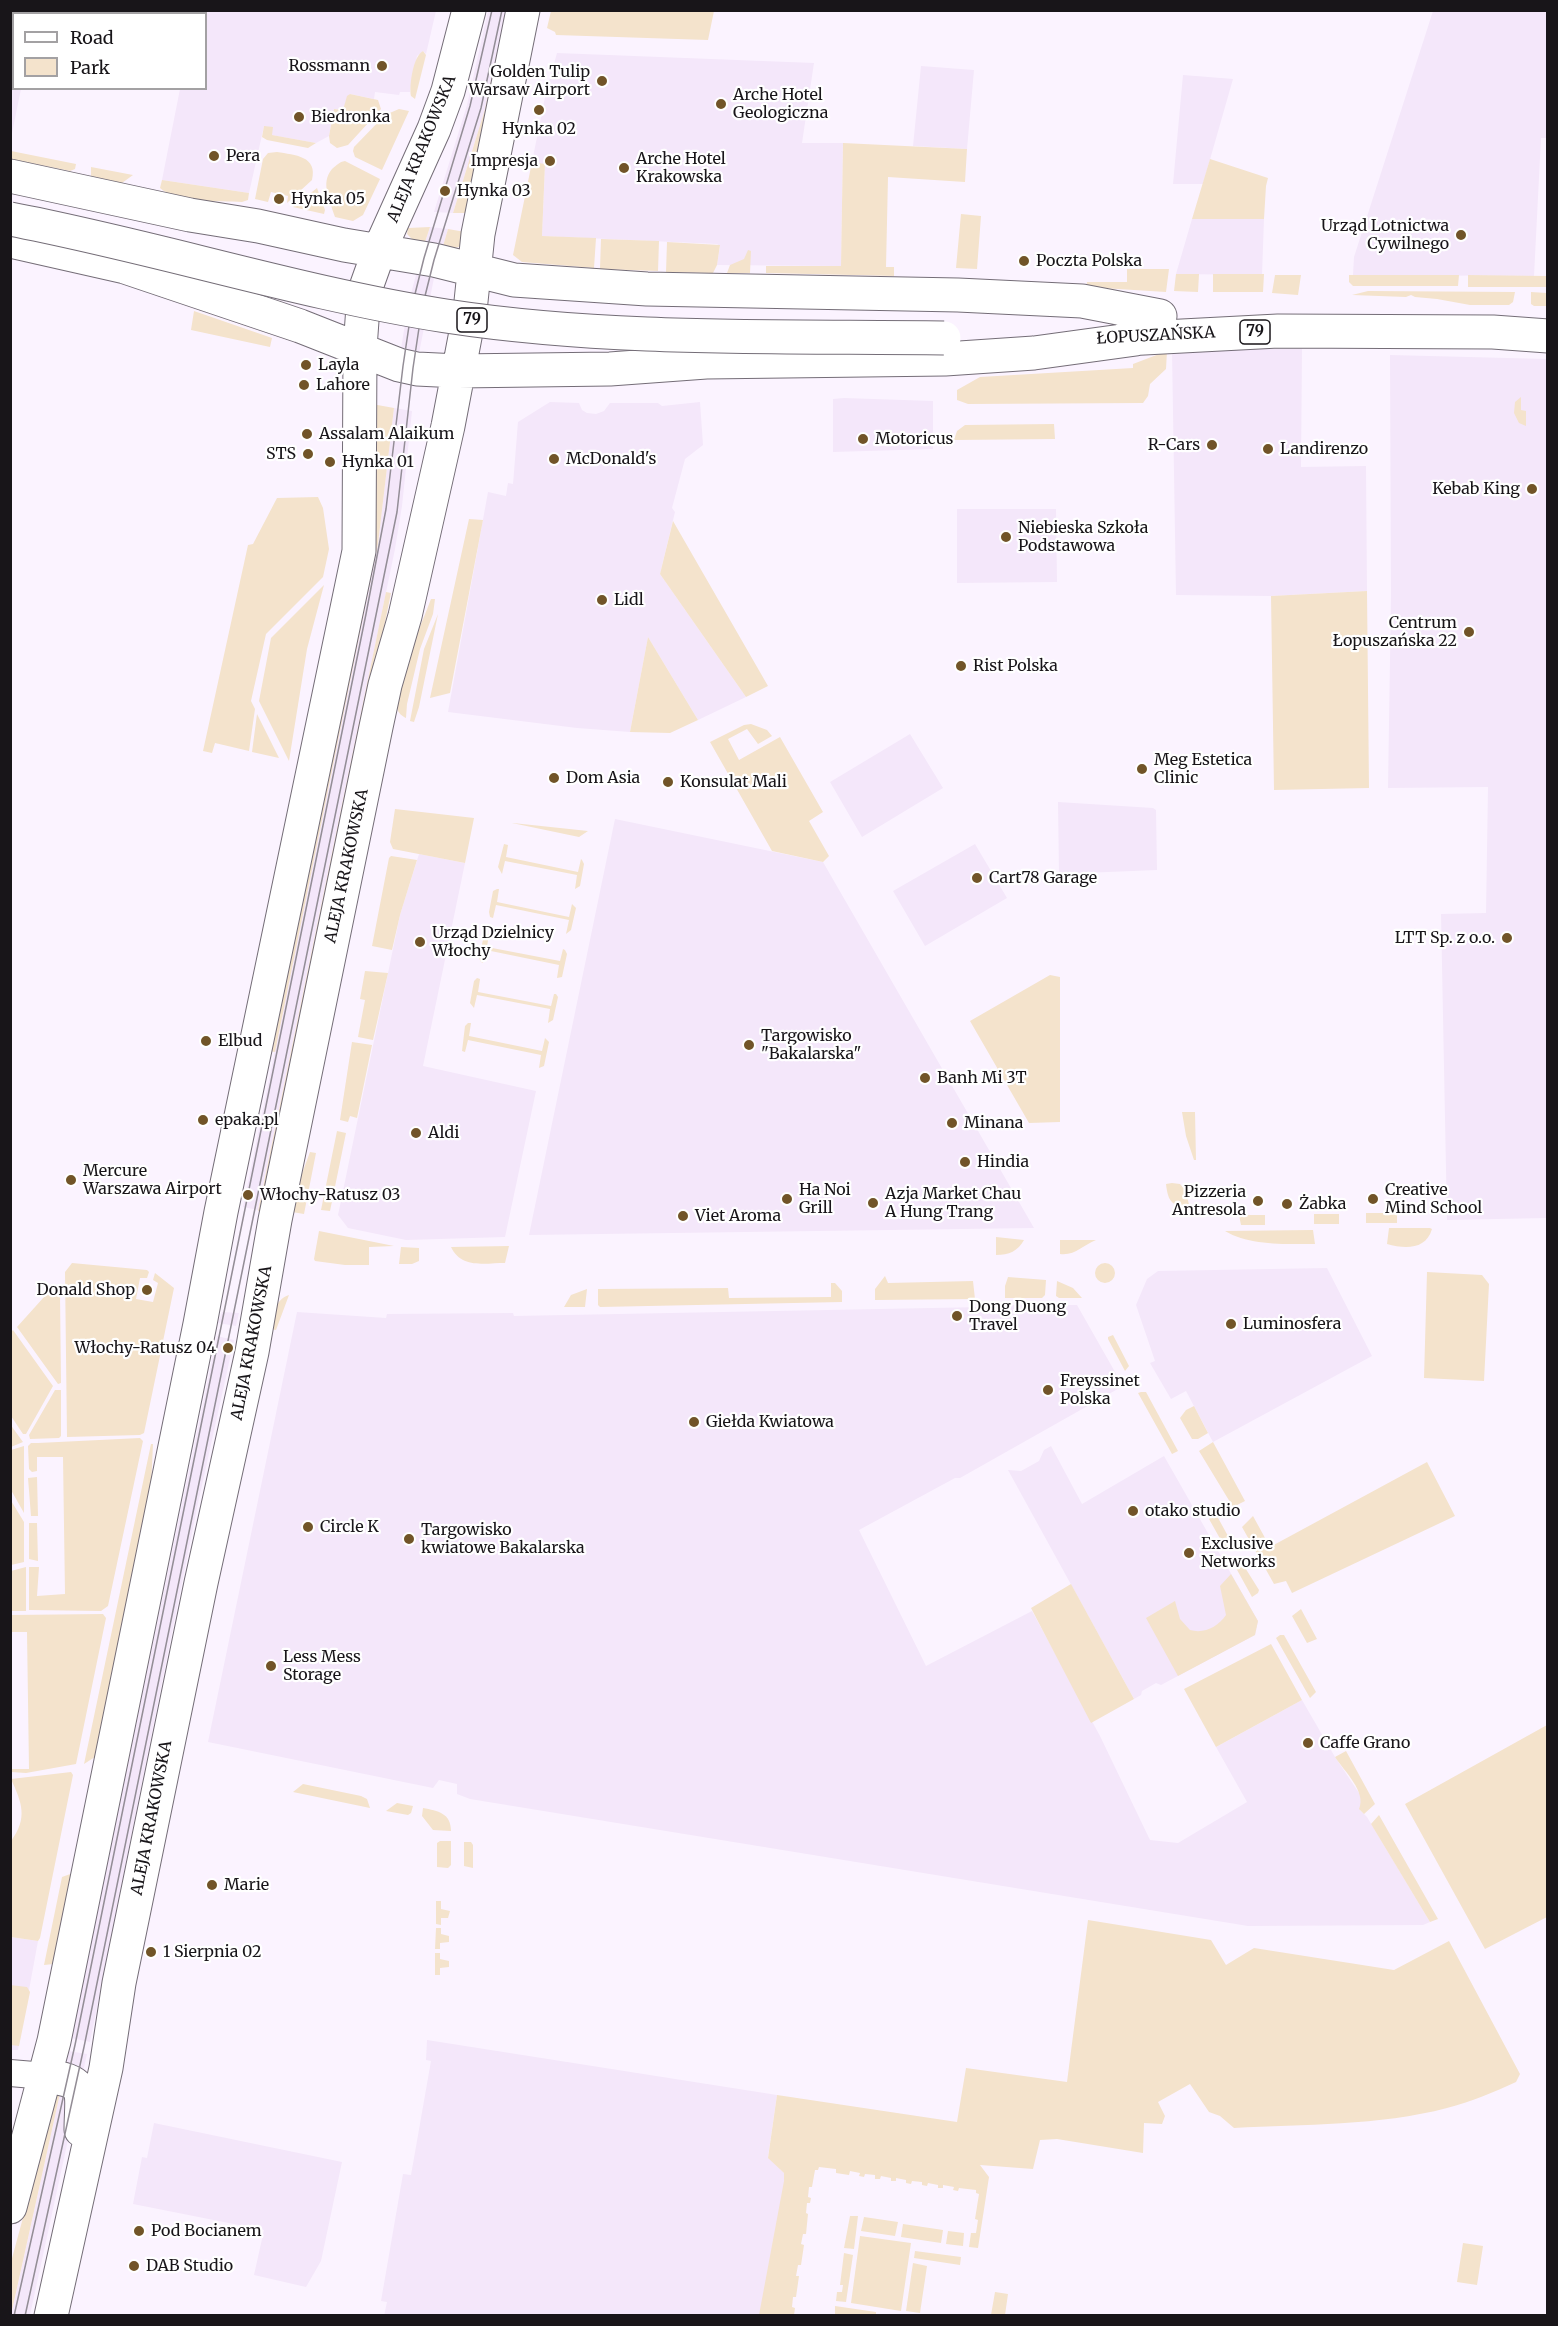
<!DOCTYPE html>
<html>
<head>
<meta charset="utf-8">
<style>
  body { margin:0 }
  #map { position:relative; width:1558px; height:2326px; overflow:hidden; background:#fbf3ff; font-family:Merriweather,serif }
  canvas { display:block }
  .frame { position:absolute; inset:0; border:12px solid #181519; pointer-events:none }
  .legend { position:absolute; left:12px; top:12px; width:195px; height:78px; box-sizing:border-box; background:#fff; border:2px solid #a3a1a3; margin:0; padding:8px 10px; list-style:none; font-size:18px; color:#181519 }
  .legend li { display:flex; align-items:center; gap:12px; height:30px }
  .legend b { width:30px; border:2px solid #a3a1a3 }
</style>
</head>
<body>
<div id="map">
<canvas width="1558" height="2326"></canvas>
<div class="frame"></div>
<ul class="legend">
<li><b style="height:8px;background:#fff"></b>Road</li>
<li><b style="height:16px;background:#f4e3cc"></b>Park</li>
</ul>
</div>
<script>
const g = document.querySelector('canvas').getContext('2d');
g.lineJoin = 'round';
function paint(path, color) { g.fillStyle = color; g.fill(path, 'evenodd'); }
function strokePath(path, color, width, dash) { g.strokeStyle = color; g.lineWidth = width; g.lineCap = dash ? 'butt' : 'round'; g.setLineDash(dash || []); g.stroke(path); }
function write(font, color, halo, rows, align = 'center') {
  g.font = font + ' Merriweather,serif'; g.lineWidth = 4.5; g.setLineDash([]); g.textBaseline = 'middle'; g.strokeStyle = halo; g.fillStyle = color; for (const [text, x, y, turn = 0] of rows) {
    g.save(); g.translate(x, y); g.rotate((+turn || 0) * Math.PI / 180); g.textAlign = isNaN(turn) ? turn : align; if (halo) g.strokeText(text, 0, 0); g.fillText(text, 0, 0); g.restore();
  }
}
paint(new Path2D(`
  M11,11H38V13L14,14V88L21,89L11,138Z
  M196,11H436L426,54L423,51L417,56L410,92H400L399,95L375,92L374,99L350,94L343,110L334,109L329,136L316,143L271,135L264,126L249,193L162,180L180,89L206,88V14L196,13Z
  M488,11H506L485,109L453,213L434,212L467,105Z
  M1433,11H1547V138H1541L1534,276L1353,275L1354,257Z
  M557,53L814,63L802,143H843L841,266L717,265L720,246L717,244L542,236L545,165L532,162L546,92Z
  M921,66L974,70L967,149L913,146Z
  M1183,75L1233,79L1203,184H1173Z
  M1192,219H1264L1262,275L1176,274Z
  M430,227L448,229L443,246L425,242Z
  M416,275L434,278L419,353L401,349L408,305Z
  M1179,349H1302L1301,467L1366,466L1367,591L1271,596L1176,595L1172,351Z
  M1390,355L1547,359V1218L1447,1220L1441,914L1486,913L1488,787L1388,788L1391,596Z
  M844,398L933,401V449L833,452V399Z
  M550,402L579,403L582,410L587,413L596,414L604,411L610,403H658L662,406L700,402L703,445L685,459L672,508L675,512L660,574L746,697L698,720L648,637L630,732L577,728L448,712L488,492L506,496L508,483L513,484L518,422Z
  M394,408L412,411L402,506L395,549L258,1210L243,1207L378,544Z
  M957,509H1056L1057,582L957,583Z
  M910,734L943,788L862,837L830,782Z
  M1058,802L1153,808L1156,810L1157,870L1059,874Z
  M615,819L823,862L1034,1228L529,1235Z
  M975,844L1007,898L925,946L893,891Z
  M419,854L465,863L423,1066L536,1091L505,1237L406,1240L348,1228L338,1215L400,915Z
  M1327,1268L1372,1356L1213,1442L1186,1391L1171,1399L1150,1363L1155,1361L1136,1305L1147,1279L1158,1271Z
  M984,1305H1077L1123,1386L960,1478H955L859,1530L926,1666L1032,1611L1100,1736L1150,1840L1178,1843L1247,1802L1216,1747L1302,1700L1335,1757L1361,1796L1362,1804L1360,1810L1367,1817L1430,1922L1423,1925L1248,1926L470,1799L457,1794V1784L439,1780L433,1788L208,1742L297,1312L386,1318L387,1314L513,1313L514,1316L984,1307Z
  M222,1312L239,1313L236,1326L218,1323Z
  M217,1336L234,1340L197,1508L90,2042L71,2038Z
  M1051,1446L1082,1504L1164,1456L1258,1621L1255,1635L1161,1685L1156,1683L1142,1691L1141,1695L1134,1699L1008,1470L1021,1471L1039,1461L1044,1450Z
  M11,1937L38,1941L18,2050H11Z
  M427,2040L777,2095L768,2157L789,2178L762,2315L384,2316L387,2302L381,2301L403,2174L411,2175L431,2061L426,2060Z
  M68,2051L87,2054L81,2081L64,2068Z
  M61,2089L76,2103L30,2315L11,2316Z
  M154,2123L342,2162L321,2261L306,2287L254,2275L264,2230L133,2204L142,2157L147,2158Z`), '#f4e7fa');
paint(new Path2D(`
  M10,11H36L35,13L14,14L13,41H11Z
  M551,11V10L714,11L708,40L556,35L555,32L547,28Z
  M498,47H501L468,213H453L485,109Z
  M423,51L426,55L415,99L411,96C409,86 413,56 423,51Z
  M350,94L378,100L381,109L348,145L337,148L330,143L329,136L334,109L343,110L347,96Z
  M399,109L409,111L382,170L355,157L353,151L354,147L385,115Z
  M264,126L273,127L272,135L316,143L308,148L267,140L262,137Z
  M843,143L967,149L965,182L888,177L886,267H894V276L766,273V266H841Z
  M11,151L76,164L75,169L70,171L11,159Z
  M277,152C295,155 318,156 312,180L287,203L288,196L271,192L268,202L255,199L263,159L268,153Z
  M1210,159L1268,178L1266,186L1264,219H1192Z
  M345,161L380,179L363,215L353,221L335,217C330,201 320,183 332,169C337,165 339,162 345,161Z
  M532,162L545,164L542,236L596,238L594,268L522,262L513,255Z
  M91,167L133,175L122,183L91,176Z
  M162,180L249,193L248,200L242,202C220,201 175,203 160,188Z
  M317,188L325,210L324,214L293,207Z
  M961,214L981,216L977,269L956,268Z
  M430,227L425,242L412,239L407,234L408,228Z
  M448,229L465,232L462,246L455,248L443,246Z
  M601,239L659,241L658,271L600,269Z
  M667,242L720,245L717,265L713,273L666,272Z
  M748,250L751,251L750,273H727L730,265L744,259Z
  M1127,269H1169L1166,292L1086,287L1087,282H1127Z
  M1176,274H1199L1198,292L1174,291Z
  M1213,274H1264L1263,292H1213Z
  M1275,275H1301L1298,295L1272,293Z
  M1349,275H1459L1458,286H1353L1349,282Z
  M1468,275L1547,276V287H1468Z
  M1368,291L1515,292L1513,302L1509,305H1470L1437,299L1415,297L1411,295L1406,297L1352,295Z
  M1531,292L1547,293V306H1534L1531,304Z
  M194,311L272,338L270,347L191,330Z
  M1167,351L1166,369L1150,384L1148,396L1143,403L968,404L957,400V390L980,377L1133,368V364Z
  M1521,397V410L1526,411V426L1519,423L1514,413L1515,402Z
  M372,404L394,408L378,544L275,1052L269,1051Z
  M1054,424L1055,439L954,440L957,431L965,425Z
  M318,497L323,508L329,549L323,577L266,634L251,701L255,709L249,751L215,743L212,753L203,751L248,545L253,544L277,498Z
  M469,519L483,520L450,693L430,698Z
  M673,521L768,686L746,697L660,574Z
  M324,585L307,649L289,761L259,701L271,638Z
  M1367,591L1369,788L1274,790L1271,596Z
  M386,592L391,593L263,1212L258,1211Z
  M431,599H435L433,614L420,649L407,704L406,718C402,716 398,713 397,708C394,688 423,620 431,599Z
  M438,614L419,707L414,722L410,721L424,649Z
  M648,637L698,720L670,733L630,732Z
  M257,714L279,758L252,752Z
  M751,724L767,730L772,736L758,744L747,729L728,739L739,760L780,737L823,812L809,821L829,856L823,862L772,851L710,742L744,725Z
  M395,809L474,818L465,863L393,849L390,842Z
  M512,823H513L588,831L579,837Z
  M504,844L508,845L506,857L578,872L581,859L582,860L584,864L580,886L575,889L577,875L505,861L502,874L498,867Z
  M391,856L417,860L400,915L392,950L372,946L389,858Z
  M497,889H499L497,902L569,917L572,904L576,908L571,930L566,934L569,920L496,905L493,918L490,917L489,912L493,891Z
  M487,934H489L487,947L560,961L563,949L565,950L567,954L562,977L557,978L559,965L486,950L483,963L481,962L479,958L484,935Z
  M365,971L388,973L373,1040L358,1037L365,1000L360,999Z
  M1050,975L1060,977V1122L1029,1123L970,1021Z
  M477,978L480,979L478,992L551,1006L554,994H556L558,997L553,1020L548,1023L550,1009L477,995L474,1008L470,1003L474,981Z
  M468,1023H471L469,1036L542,1051L545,1038L549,1042L544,1066L539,1068L541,1055L468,1040L465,1052L462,1051L465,1026Z
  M352,1042L372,1045L357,1118L350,1116L348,1122L340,1120Z
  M1182,1112H1195L1196,1160H1194L1186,1136Z
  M337,1131L346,1133L330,1211L321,1210Z
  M310,1152L316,1153L304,1214L292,1212L297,1187Z
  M1172,1183L1180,1184L1185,1190L1190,1208C1172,1206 1168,1202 1166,1184Z
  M1366,1213H1397V1223H1366Z
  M1314,1214H1339V1224H1314Z
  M1239,1215H1265V1225H1241Z
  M1389,1228H1430L1432,1229C1426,1250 1405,1249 1387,1244Z
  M1313,1230L1315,1244C1288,1244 1249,1246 1225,1231Z
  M319,1231L394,1246L369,1247V1265H345L315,1261L314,1259Z
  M996,1237L1024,1240C1018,1251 1009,1255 996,1255Z
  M1060,1240H1096C1083,1245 1075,1256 1060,1254Z
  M509,1246L505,1263C486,1263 461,1269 451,1247Z
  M401,1247L419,1248V1261L412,1264H399Z
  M1095 1273a10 10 0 1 1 20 0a10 10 0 1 1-20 0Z
  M72,1263L147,1270L149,1272L147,1278H140L136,1299L153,1302L158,1283L153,1280L155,1273L174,1288L144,1433L140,1435L67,1437L65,1272Z
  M1427,1272L1482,1275L1489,1284L1484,1381L1424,1378Z
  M885,1276L888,1283L973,1281L975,1299L875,1300V1289Z
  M1008,1277L1046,1280L1045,1295L1042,1298H1005V1286Z
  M1057,1281L1073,1288L1082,1298H1059L1056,1296Z
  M831,1283H835L842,1291V1302L600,1307L598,1305V1289L728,1288L729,1298L831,1297Z
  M53,1287L60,1294L61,1383L58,1384L17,1327Z
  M587,1289L585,1307H564L571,1295Z
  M289,1295L276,1330L270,1329C274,1315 274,1300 289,1295Z
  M13,1330L53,1386L26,1434H23L11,1416L10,1333Z
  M1113,1335L1129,1366L1125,1371L1108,1339V1337Z
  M55,1390H61V1436L59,1438L30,1439L29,1435Z
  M1141,1392H1146L1178,1451L1172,1454L1138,1393Z
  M1194,1406L1208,1433L1198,1439H1192L1180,1418L1186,1410Z
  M10,1424L23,1442L11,1447H10Z
  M140,1438L143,1441L108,1606L101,1611L29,1610V1567H39L37,1596L65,1594L63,1457H37V1471L32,1472L29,1469L28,1446L31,1443H38Z
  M1213,1442L1245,1501L1233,1507L1199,1451Z
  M151,1444H153L151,1487L98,1755L84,1764Z
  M24,1446V1513L11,1490V1450Z
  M1427,1462L1455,1516L1292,1593L1286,1581L1274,1584L1242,1527L1253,1516L1270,1547Z
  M37,1477L38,1516H31L28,1478Z
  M10,1499L24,1522V1562L11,1565Z
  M1214,1515L1217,1516L1234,1547L1227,1551L1209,1519Z
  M29,1523H37L38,1561L29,1559Z
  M1242,1565L1244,1566L1259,1590L1258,1593L1252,1597L1236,1568Z
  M26,1567V1611H11V1571Z
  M1231,1574L1258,1621L1255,1635L1178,1676L1146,1618L1175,1601L1180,1619L1190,1630C1204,1634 1218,1627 1226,1615L1220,1586Z
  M1071,1584L1134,1699L1091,1723L1031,1608Z
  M1301,1609L1317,1639L1307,1643L1292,1616Z
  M103,1614L106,1618L76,1764L26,1773L11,1772V1769H29L27,1632H11V1615Z
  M1280,1635H1284L1316,1692L1310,1698L1276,1638Z
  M1271,1644L1302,1700L1216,1747L1184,1689Z
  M1547,1725V1917L1485,1949L1405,1804Z
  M1346,1751L1375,1804L1364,1814L1359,1809C1367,1792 1344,1771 1335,1757Z
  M71,1772L73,1775L40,1938L38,1941L11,1937V1841C28,1818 22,1803 11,1779Z
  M303,1784L361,1796L367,1799L370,1808L293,1792Z
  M397,1803L413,1806L411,1813L408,1815L386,1811Z
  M423,1808C438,1811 451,1813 451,1831L433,1830L422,1816Z
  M1379,1815L1438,1919L1430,1922L1371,1824Z
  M440,1841H451V1865L448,1868L437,1867V1843Z
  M464,1842H471L473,1845V1868L464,1866Z
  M73,1873L54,1964L44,1965L62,1877Z
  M436,1901H441V1909L450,1911L448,1918H441V1925L436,1924Z
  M1088,1920L1211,1940L1226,1965L1254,1948L1394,1970L1449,1941L1520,2074L1516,2082C1494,2092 1471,2102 1447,2108C1379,2126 1304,2124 1234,2128L1220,2116L1209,2112L1190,2084L1158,2102L1165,2116L1162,2124L1144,2123L1143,2153L1057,2139L1040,2140L1033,2169L980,2165L989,2177L978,2248L969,2247L971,2233H976L978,2220L975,2219L979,2194L976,2193V2190L959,2188L958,2191L953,2190L954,2187L943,2185V2188H938V2185L928,2183L927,2186L922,2185V2182L912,2181L911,2184L906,2183V2180L896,2178V2181H891V2178L881,2176L880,2179H875V2175L865,2174L864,2177L859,2176L860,2173L850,2171L849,2175L836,2173V2169L819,2167L818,2170H815L812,2187H809L808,2197L811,2198L810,2203H807L806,2213L808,2214L806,2234H803L801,2244L804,2245L801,2265H798L796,2276H799L796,2297H793L792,2307L795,2308L794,2315H759L784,2181V2173L768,2158L777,2095L957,2122L966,2068L1067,2082Z
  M436,1928H441V1934L449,1936V1942L440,1943V1949H435Z
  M435,1953H440V1959L449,1961V1967L440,1968V1975H435Z
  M10,1985L27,1987L30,1992L19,2046L11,2045Z
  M61,2089L11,2315V2316V2262L57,2092Z
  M850,2216H858L854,2249L844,2248Z
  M864,2217L898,2222L895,2236L861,2231Z
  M903,2224L943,2230L941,2243L901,2237Z
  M948,2231L964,2233L963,2246L946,2244Z
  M860,2236L911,2243L901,2311L851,2303Z
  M1463,2243L1483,2246L1477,2285L1457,2282Z
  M915,2251L961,2257L960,2265L914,2258Z
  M844,2253L853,2255L846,2302L836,2301L837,2292H842L843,2285H840Z
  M913,2263L927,2266L920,2313L906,2311Z
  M995,2292L1008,2294L1005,2315H991Z
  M835,2306L876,2312V2315H835Z`), '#f4e3cc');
const minor = new Path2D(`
  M10,2073L46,2076`);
const major = new Path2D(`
  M10,176L190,215L258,226L344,245L434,260L514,280L647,289L958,295L1082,301L1160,316
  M10,241L125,267L300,326L399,365L417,369L458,371L610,369L706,362L945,359L1034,353L1136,339
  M1125,339L1278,331L1493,332L1548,336
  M46,2076C90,2081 81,2094 81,2130
  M10,2207L54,2041L200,1324L221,1212L359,551L360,348L364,293L379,251L434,129L448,91L469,10
  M51,2316L106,2068L119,1983L201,1583L252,1352L275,1220L376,727L385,685L405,616L448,426L470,311L478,234L523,10`);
strokePath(minor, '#746d77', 28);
strokePath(major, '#746d77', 35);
strokePath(minor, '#fff', 26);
strokePath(major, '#fff', 33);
strokePath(new Path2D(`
  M14,2316L75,2045L366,614L386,509L403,366L412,306L424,258L470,106L492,10
  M25,2316L84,2047L397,512L413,368L422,308L434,260L481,108L502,10`), '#938d96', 1.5);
const majorBridge = new Path2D(`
  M10,219C157,247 299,293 446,316C610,341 778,336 944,338`);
strokePath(majorBridge, '#746d77', 35, []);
strokePath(majorBridge, '#fff', 33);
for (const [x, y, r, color] of [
  [382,66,6,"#715428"],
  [602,81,6,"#715428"],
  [721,104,6,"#715428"],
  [539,110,6,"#715428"],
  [299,117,6,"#715428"],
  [214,156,6,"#715428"],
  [550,161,6,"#715428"],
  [624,168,6,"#715428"],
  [445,191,6,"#715428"],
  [279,199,6,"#715428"],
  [1461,235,6,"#715428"],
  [1024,261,6,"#715428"],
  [306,365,6,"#715428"],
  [304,385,6,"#715428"],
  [307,434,6,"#715428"],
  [863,439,6,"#715428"],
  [1212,445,6,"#715428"],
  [1268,449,6,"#715428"],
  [308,454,6,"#715428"],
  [554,459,6,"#715428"],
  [330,462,6,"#715428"],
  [1532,489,6,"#715428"],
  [1006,537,6,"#715428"],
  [602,600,6,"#715428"],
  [1469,632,6,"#715428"],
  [961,666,6,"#715428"],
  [1142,769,6,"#715428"],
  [554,778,6,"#715428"],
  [668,782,6,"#715428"],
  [977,878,6,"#715428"],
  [1507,938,6,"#715428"],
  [420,942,6,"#715428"],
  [206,1041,6,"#715428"],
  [749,1045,6,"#715428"],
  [925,1078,6,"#715428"],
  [203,1120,6,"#715428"],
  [952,1123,6,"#715428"],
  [416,1133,6,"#715428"],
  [965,1162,6,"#715428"],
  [71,1180,6,"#715428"],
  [248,1195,6,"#715428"],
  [787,1199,6,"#715428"],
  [1373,1199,6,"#715428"],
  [1258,1201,6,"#715428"],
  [873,1203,6,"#715428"],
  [1287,1204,6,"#715428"],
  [683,1216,6,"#715428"],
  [147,1290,6,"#715428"],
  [957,1316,6,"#715428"],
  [1231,1324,6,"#715428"],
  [228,1348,6,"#715428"],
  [1048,1390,6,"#715428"],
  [694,1422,6,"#715428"],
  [1133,1511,6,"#715428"],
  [308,1527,6,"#715428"],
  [409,1539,6,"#715428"],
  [1189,1553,6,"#715428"],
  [271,1666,6,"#715428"],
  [1308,1743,6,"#715428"],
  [212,1885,6,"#715428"],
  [151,1952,6,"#715428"],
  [139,2231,6,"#715428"],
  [134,2266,6,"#715428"]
]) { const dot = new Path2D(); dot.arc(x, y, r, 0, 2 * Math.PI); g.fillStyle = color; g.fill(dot); strokePath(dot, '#fff', 2); }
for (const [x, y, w] of [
  [472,320,30],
  [1255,332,30]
]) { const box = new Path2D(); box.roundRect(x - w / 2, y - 12, w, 24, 4.5); g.fillStyle = '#fff'; g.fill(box); strokePath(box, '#181519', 1.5); }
write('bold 15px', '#181519', null, [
  ["79",472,320],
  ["79",1255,332]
]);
write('16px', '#181519', '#fff', [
  ["Rossmann",370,66,"right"],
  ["Golden Tulip",590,72,"right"],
  ["Warsaw Airport",590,90,"right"],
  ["Arche Hotel",733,95],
  ["Geologiczna",733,113],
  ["Biedronka",311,117],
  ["Hynka 02",539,129,"center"],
  ["Pera",226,156],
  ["Arche Hotel",636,159],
  ["Krakowska",636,177],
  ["Impresja",538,161,"right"],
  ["Hynka 03",457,191],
  ["Hynka 05",291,199],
  ["Urząd Lotnictwa",1449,226,"right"],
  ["Cywilnego",1449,244,"right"],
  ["Poczta Polska",1036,261],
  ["Layla",318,365],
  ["Lahore",316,385],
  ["Assalam Alaikum",319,434],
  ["Motoricus",875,439],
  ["R-Cars",1200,445,"right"],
  ["Landirenzo",1280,449],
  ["STS",296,454,"right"],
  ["McDonald's",566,459],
  ["Hynka 01",342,462],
  ["Kebab King",1520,489,"right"],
  ["Niebieska Szkoła",1018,528],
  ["Podstawowa",1018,546],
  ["Lidl",614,600],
  ["Centrum",1457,623,"right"],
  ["Łopuszańska 22",1457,641,"right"],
  ["Rist Polska",973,666],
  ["Meg Estetica",1154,760],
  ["Clinic",1154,778],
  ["Dom Asia",566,778],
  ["Konsulat Mali",680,782],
  ["Cart78 Garage",989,878],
  ["Urząd Dzielnicy",432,933],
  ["Włochy",432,951],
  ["LTT Sp. z o.o.",1495,938,"right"],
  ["Targowisko",761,1036],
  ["\"Bakalarska\"",761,1054],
  ["Elbud",218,1041],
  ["Banh Mi 3T",937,1078],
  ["epaka.pl",215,1120],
  ["Minana",964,1123],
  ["Aldi",428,1133],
  ["Hindia",977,1162],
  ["Mercure",83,1171],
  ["Warszawa Airport",83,1189],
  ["Ha Noi",799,1190],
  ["Grill",799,1208],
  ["Creative",1385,1190],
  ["Mind School",1385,1208],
  ["Pizzeria",1246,1192,"right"],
  ["Antresola",1246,1210,"right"],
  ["Azja Market Chau",885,1194],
  ["A Hung Trang",885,1212],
  ["Włochy-Ratusz 03",260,1195],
  ["Żabka",1299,1204],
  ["Viet Aroma",695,1216],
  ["Donald Shop",135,1290,"right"],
  ["Dong Duong",969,1307],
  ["Travel",969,1325],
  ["Luminosfera",1243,1324],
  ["Włochy-Ratusz 04",216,1348,"right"],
  ["Freyssinet",1060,1381],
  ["Polska",1060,1399],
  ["Giełda Kwiatowa",706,1422],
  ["otako studio",1145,1511],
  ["Circle K",320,1527],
  ["Targowisko",421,1530],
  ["kwiatowe Bakalarska",421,1548],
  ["Exclusive",1201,1544],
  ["Networks",1201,1562],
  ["Less Mess",283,1657],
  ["Storage",283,1675],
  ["Caffe Grano",1320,1743],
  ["Marie",224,1885],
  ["1 Sierpnia 02",163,1952],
  ["Pod Bocianem",151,2231],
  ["DAB Studio",146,2266]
], 'left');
write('16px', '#181519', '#fff', [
  ["ALEJA KRAKOWSKA",422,149,-68],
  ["ŁOPUSZAŃSKA",1156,336,-3],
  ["ALEJA KRAKOWSKA",347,866,-78],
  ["ALEJA KRAKOWSKA",252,1343,-79],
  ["ALEJA KRAKOWSKA",152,1818,-79]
]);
</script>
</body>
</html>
